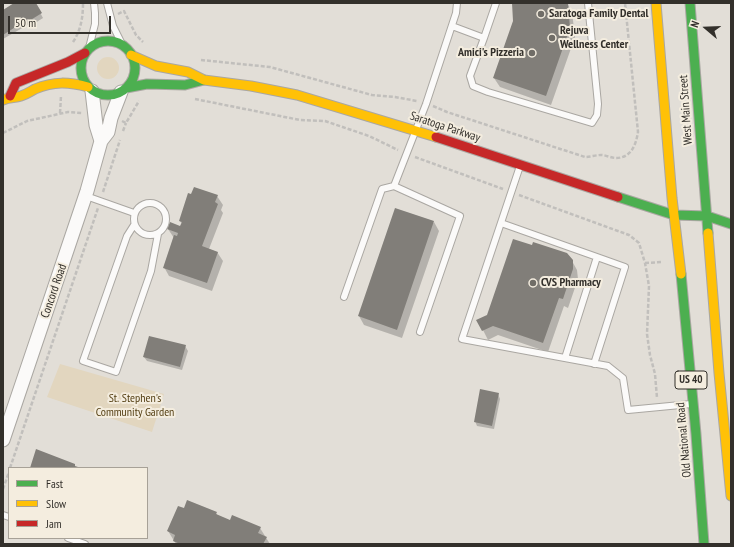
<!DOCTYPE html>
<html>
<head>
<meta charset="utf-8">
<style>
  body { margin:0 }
  #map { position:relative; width:734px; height:547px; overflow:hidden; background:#e2ded7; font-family:"PT Sans Narrow",sans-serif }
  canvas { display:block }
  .frame { position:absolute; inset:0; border:4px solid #33302b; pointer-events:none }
  .legend { position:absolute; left:8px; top:467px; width:140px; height:72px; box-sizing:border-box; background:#f4eddf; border:1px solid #a7a197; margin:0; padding:5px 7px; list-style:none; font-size:12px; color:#33302b }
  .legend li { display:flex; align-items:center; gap:8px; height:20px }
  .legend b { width:20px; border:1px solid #a7a197 }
  .north { position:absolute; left:686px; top:8px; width:40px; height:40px; -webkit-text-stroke:3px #f4eddf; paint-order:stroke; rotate:289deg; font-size:11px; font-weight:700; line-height:16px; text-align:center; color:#33302b }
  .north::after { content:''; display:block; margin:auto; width:14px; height:18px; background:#33302b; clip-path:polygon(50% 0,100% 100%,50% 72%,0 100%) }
  .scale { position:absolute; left:8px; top:16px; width:103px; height:18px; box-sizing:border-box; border:2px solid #33302b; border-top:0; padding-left:5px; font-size:12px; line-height:14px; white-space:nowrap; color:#33302b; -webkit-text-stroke:3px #f4eddf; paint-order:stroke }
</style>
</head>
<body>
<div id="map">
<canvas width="734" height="547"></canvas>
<div class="frame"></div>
<ul class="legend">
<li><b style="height:5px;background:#4caf50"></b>Fast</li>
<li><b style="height:5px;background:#ffc107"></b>Slow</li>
<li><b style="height:5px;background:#c62828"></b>Jam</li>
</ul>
<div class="north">N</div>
<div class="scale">50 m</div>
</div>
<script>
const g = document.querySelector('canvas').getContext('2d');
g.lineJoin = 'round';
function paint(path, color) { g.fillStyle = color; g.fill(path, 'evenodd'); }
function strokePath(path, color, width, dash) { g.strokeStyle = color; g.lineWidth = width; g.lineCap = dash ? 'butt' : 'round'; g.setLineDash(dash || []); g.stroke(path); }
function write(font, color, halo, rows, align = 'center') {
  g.font = font + ' "PT Sans Narrow",sans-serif'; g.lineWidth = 4; g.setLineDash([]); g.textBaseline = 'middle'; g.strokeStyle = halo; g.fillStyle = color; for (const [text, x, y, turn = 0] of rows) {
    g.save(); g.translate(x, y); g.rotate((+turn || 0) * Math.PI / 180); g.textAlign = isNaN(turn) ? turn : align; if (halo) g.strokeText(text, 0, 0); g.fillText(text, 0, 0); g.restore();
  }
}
paint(new Path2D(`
  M97 68a11 11 0 1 1 22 0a11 11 0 1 1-22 0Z
  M60,364L164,394L152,432L47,397Z`), '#e2d6bf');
paint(new Path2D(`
  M17,3H35L43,18L32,25L31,23L3,39V11Z
  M513,3H567L572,12L575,37L551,105L500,87L494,78L514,21Z
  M217,196L223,205L221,210L223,213L209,249L217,252L223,261L212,291L169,276L164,267L174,238L168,229L181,227L182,224L180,221Z
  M434,222L439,231L402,338L364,325L359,316Z
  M572,261L577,270L578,279L568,308L564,306L548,352L498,335L488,340L478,320L488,316Z
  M185,346L188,351L182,370L147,361L144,357Z
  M498,394L500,399L494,429L477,426L475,421Z
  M185,510L216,513L218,516L230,522L260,528L270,544H176L168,531Z`), '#0003');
paint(new Path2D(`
  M14,3H36L42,13L29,21L28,19L3,35V10Z
  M512,3H568L570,28L546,96L493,78L513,21Z
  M194,187L218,195L215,202L218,204L202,246L218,252L207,283L163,268L174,235L177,236L178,233L167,229L170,222L180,226L182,222L179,221L188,193L191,194Z
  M395,208L434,221L397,330L358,316Z
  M513,239L532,245L533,242L567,253L573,260V269L563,299L559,298L543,343L493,326L482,331L476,320L487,315Z
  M149,336L186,345L180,367L143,357Z
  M480,389L499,393L492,426L474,422Z
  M36,449L75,464V466L81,468H30Z
  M187,500L217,512L216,514L230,520L232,515L261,527L258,533L267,537L263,544H180L173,541L175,535L167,531L178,506L184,508Z`), '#817e79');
const lane = new Path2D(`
  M107,3L113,26L123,46
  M452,26L484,38L470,76L473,86L488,92L592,123L597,115L598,104L588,3
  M484,38L496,3
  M89,48L95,24V13L94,3
  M520,166L462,339L608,366L623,378L628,410L691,404
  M86,196L134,213
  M134 219a16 16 0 1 1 32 0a16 16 0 1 1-32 0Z
  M501,223L597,257
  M134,225L127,236L83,361L116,372L151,271L158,234
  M344,297L382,189L394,186
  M420,332L460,216L394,186L426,104L456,13L457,3
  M565,358L597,257L625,267L594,364
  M3,515L9,517
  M68,538L85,544`);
const street = new Path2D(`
  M92,91L96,125L101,141
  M3,440L87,191L101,141L108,132L111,118L121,92`);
const fast = new Path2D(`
  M690,3L708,233
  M81 68a27 27 0 1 1 54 0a27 27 0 1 1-54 0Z
  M126,88L147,84L185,85L204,80
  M618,197L674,215L707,216L731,224
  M681,274L696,434L704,544`);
const slow = new Path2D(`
  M656,3L672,198L681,274
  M131,55L156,66L188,72L204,80L251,86L297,95L436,137
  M3,100C9,97 15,98 21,96C27,94 31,91 35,89C54,81 69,82 88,87
  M708,233L719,373L731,496`);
const jam = new Path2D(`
  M10,96L16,83L68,62L85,53
  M436,137L618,197`);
strokePath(lane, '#aaa7a2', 8);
strokePath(street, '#aaa7a2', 15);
strokePath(fast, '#aaa7a2', 11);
strokePath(slow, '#aaa7a2', 11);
strokePath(jam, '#aaa7a2', 11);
strokePath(new Path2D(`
  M118,14L124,11L136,35L143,42
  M73,42C81,30 83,17 83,3
  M201,60L270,67L372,95L395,97L417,101
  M195,99L300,120L325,121L369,136L398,150
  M433,106L447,112L585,157C590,157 596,155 601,155C606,155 611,158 616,158C631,158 636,145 638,132L625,3
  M60,113L61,96
  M122,121L126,123L139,101
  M123,131L126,123
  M3,133L27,121L68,112L82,113
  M415,157L503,189
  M103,192L120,140
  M519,195L629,235L639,243L645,263L649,286L647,334L650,355L655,374L657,398
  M645,263L663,262
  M10,468L98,208
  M3,489L9,472`), '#c1bfbc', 2.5, [4, 2]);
strokePath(lane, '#fbfaf9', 6);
strokePath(street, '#fbfaf9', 13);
strokePath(fast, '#4caf50', 9);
strokePath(slow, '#ffc107', 9);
strokePath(jam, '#c62828', 9);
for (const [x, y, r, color] of [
  [541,14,4,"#706d67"],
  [552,38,4,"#706d67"],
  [532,53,4,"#706d67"],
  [533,283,4,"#706d67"]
]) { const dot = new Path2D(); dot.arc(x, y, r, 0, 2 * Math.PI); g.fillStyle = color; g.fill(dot); strokePath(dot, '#f4eddf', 1.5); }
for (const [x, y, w] of [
  [691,380,32]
]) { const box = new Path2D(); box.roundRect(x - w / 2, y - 9, w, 18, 3); g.fillStyle = '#f4eddf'; g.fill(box); strokePath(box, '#33302b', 1); }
write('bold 11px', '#33302b', null, [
  ["US 40",691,380]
]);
write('bold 12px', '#33302b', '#f4eddf', [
  ["Saratoga Family Dental",549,14],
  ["Rejuva",560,31],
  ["Wellness Center",560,45],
  ["Amici's Pizzeria",524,53,"right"],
  ["CVS Pharmacy",541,283]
], 'left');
write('12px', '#33302b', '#f4eddf', [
  ["West Main Street",686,110,-94],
  ["Saratoga Parkway",445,127,18],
  ["Concord Road",54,291,-71],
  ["Old National Road",684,440,-95]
]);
write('12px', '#543f13', '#f4eddf', [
  ["St. Stephen's",135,399],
  ["Community Garden",135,413]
]);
</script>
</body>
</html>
